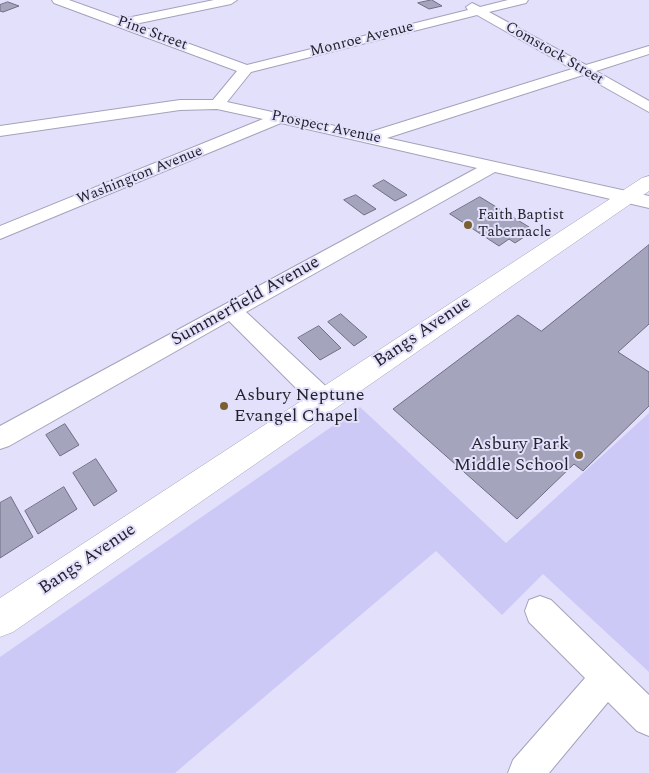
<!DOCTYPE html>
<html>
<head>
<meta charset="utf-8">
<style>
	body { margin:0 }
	canvas { display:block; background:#e2e0fb }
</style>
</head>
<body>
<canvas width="649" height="773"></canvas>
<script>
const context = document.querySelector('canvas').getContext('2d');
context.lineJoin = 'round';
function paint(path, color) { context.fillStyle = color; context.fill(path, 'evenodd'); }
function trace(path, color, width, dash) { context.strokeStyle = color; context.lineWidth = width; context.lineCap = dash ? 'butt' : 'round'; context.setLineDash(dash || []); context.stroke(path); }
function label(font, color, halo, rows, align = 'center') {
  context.font = font + ' Spectral,serif'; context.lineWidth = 4; context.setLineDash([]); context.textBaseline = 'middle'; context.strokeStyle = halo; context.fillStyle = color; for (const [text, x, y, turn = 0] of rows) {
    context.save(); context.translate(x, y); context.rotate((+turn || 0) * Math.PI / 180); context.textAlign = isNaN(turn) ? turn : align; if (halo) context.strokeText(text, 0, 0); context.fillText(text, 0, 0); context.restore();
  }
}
const green = new Path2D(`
	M360,407l146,136 143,-130v259l-106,-98 -41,41 -66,-64 -261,222h-175v-116z`);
const building = new Path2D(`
	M432,0l10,6 -13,3 -11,-6z
	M8,2l11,4 -16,6 -3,-1v-6z
	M384,180l23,15 -12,6 -22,-15z
	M356,195l20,14 -12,6 -20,-15z
	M480,197l49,30 -10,6 5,4 -9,6 -6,-4 -10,7 -49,-32z
	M649,245v79l-31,28 31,20v34l-66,65 -9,-7 -57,55 -124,-110 125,-94 23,16z
	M341,314l26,23 -13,9 -26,-24z
	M319,326l22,22 -21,12 -22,-22z
	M65,424l14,21 -19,11 -14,-21z
	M96,459l21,32 -23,15 -21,-33z
	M64,487l13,22 -39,25 -13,-23z
	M11,497l22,40 -33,21v-55z`);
const street = new Path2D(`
	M52,0h17l53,19 92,-19h23l-6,4 -96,20 112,41 221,-55 -2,-3 6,-4 8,4 28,-7h20l-2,3 -37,9 97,53 63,-19v8l-53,17 53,30v11l-66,-37 -196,63 262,58v12l-154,-36 -249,140 87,81 3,7 -3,7 -9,3 -9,-3 -86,-86 -220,125 -9,3v-23l477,-258 -196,-45 -281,116v-13l263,-107 -46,-10 -37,1 -180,26v-10l180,-26h33l24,-29 -183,-68zM477,15l95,54 -205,64 -140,-31 24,-30z
	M540,596l11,4 98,95v41l-12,-5 -29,-29 -59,71h-41l5,-13 72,-82 -56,-56 -4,-11 4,-11z`);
const secondary = new Path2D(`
	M649,176v15l-636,441 -13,5v-39l642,-420z`);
const markers = [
	[468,225,5,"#7a5f31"],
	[224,406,5,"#7a5f31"],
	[579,455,5,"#7a5f31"]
];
const farStreetnames = [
	["Pine Street",152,34,20],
	["Monroe Avenue",362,40,-14],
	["Comstock Street",554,54,30],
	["Prospect Avenue",326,128,12],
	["Washington Avenue",140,176,-22]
];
const farPoinames = [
	["Faith Baptist",478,216],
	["Tabernacle",478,233]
];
const streetNames = [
	["Summerfield Avenue",246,302,-29],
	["Bangs Avenue",423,333,-34],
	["Bangs Avenue",88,560,-34]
];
const poiNames = [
	["Asbury Neptune",234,396],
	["Evangel Chapel",234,417],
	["Asbury Park",569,445,"right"],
	["Middle School",569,466,"right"]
];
paint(green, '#cdc9f6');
paint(building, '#a5a4bd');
trace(building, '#706e85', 1);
trace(street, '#a4a2bb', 2);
trace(secondary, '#a4a2bb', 1);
paint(street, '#fff');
paint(secondary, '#fff');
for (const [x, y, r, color] of markers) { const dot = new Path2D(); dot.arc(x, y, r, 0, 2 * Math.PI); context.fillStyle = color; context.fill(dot); trace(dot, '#e2e0fb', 2); }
label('15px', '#23222c', '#e2e0fb', farStreetnames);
label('15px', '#23222c', '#e2e0fb', farPoinames, 'left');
label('18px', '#23222c', '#e2e0fb', streetNames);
label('18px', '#23222c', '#e2e0fb', poiNames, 'left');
</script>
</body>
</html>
